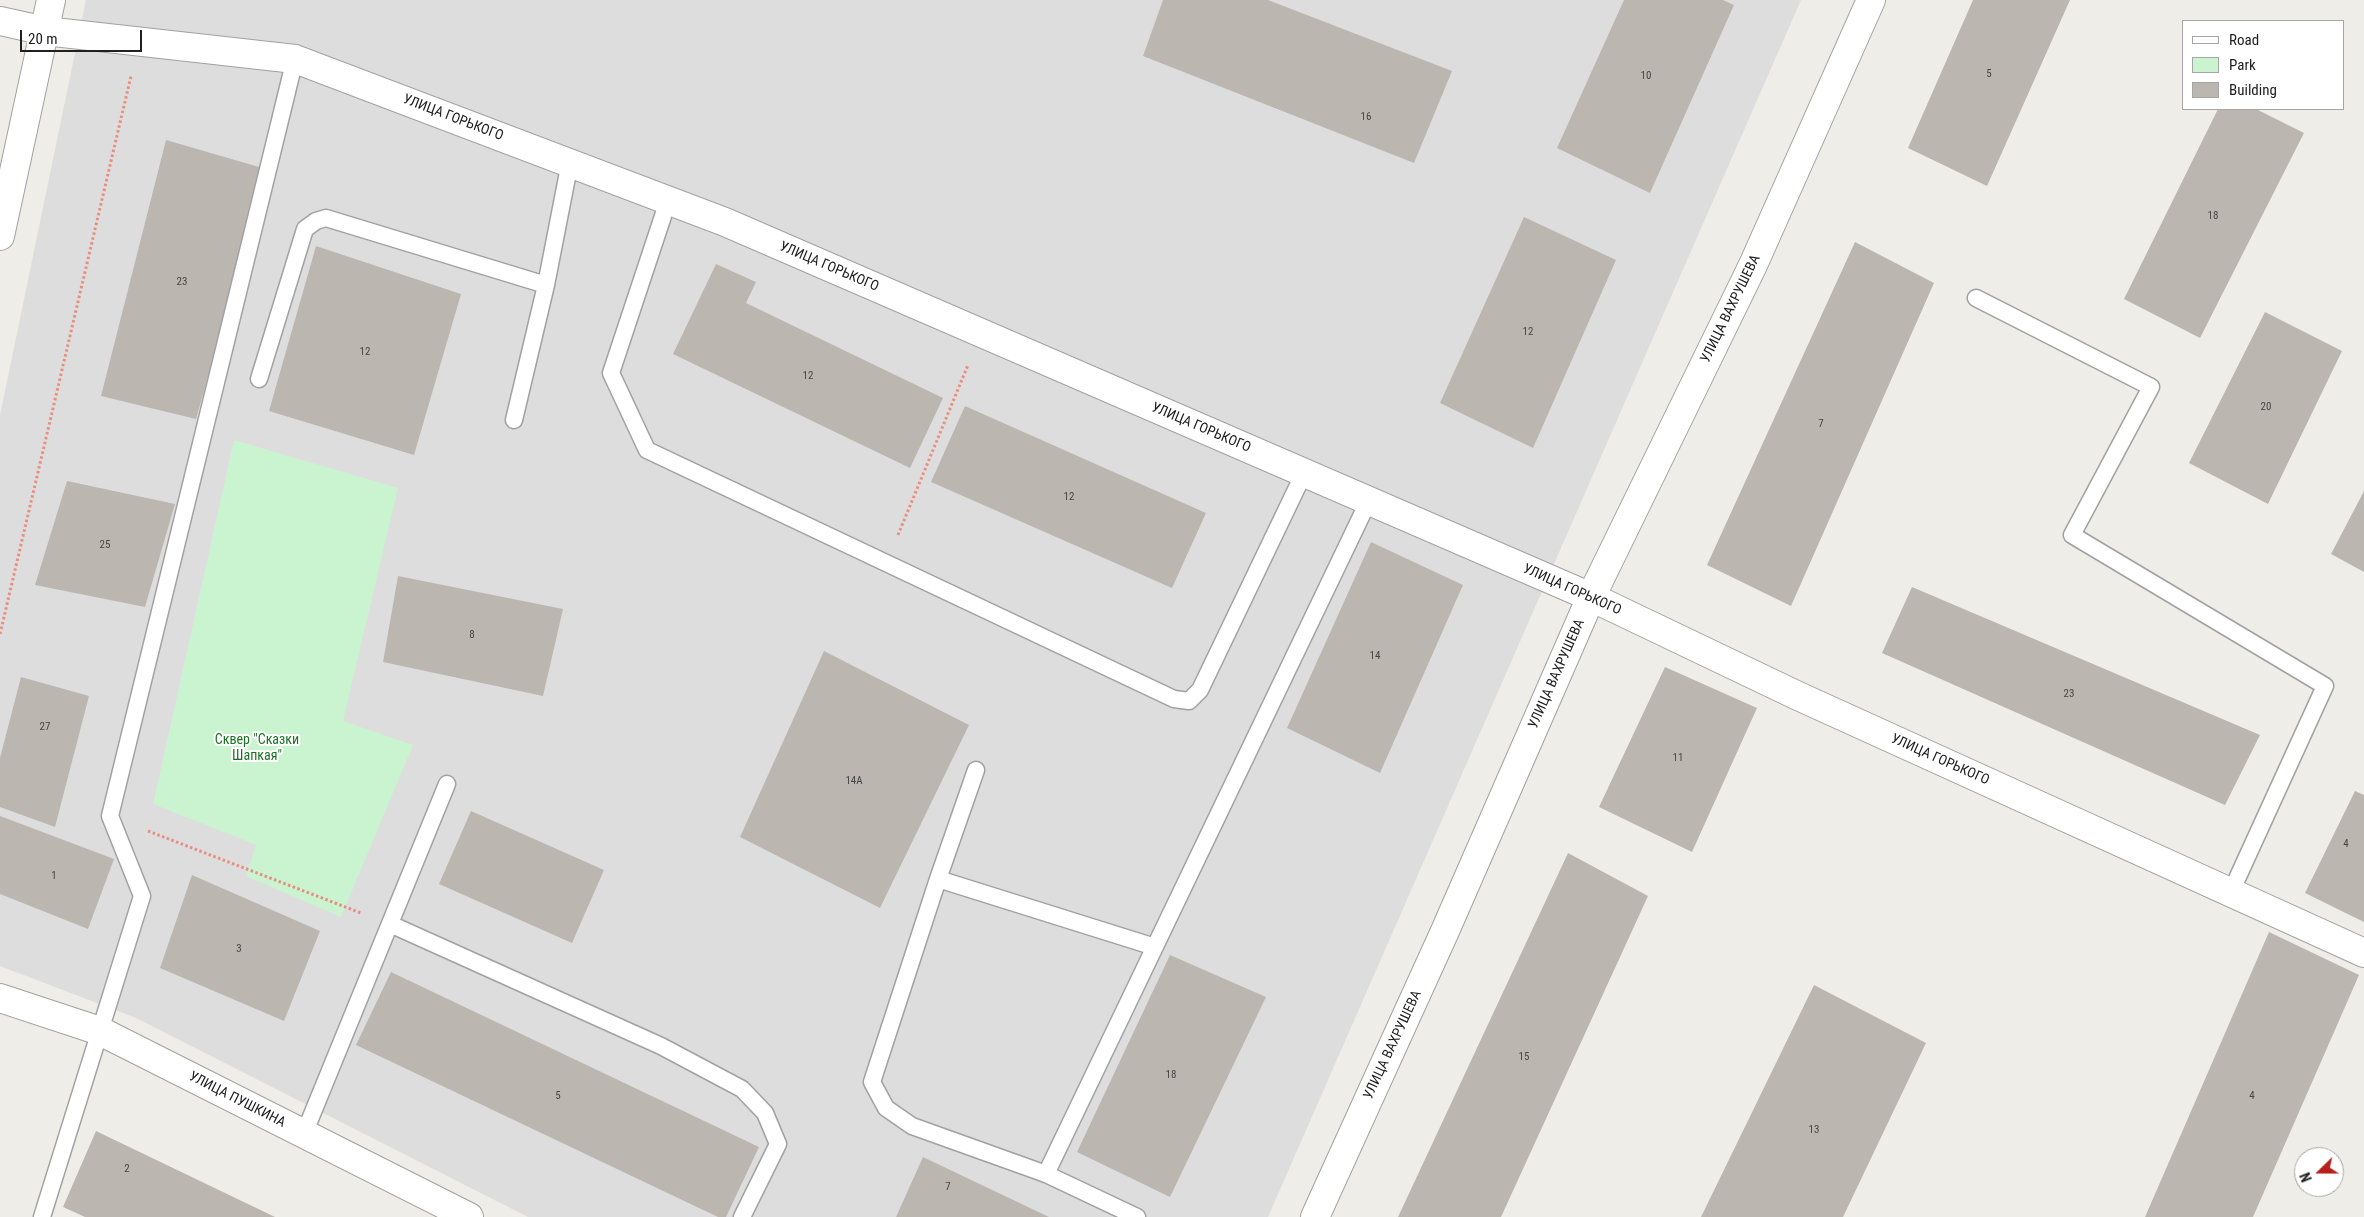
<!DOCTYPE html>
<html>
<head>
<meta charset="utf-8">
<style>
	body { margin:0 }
	#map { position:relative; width:2364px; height:1217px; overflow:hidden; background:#efede8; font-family:"Roboto Condensed",sans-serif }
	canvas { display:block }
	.legend { position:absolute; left:2182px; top:20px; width:162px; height:90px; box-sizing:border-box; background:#fff; border:1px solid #a6a6a6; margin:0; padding:6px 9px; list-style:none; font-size:15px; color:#202020 }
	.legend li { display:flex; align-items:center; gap:10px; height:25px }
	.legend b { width:25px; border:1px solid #a6a6a6 }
	.north { position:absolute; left:2294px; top:1147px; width:50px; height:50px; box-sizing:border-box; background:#fff; border:1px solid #a6a6a6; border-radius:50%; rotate:248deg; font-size:14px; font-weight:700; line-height:20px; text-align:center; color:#202020 }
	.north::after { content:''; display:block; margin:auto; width:18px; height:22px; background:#b71f19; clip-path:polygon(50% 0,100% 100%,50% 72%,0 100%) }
	.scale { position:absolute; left:20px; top:30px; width:122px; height:22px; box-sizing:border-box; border:2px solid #202020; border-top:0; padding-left:6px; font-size:15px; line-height:18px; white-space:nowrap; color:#202020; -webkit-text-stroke:4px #fff; paint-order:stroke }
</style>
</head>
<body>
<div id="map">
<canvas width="2364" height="1217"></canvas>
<ul class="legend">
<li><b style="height:6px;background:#fff"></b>Road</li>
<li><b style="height:14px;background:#caf3cf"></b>Park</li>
<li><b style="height:14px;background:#bcb6b1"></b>Building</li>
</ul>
<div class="north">N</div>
<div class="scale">20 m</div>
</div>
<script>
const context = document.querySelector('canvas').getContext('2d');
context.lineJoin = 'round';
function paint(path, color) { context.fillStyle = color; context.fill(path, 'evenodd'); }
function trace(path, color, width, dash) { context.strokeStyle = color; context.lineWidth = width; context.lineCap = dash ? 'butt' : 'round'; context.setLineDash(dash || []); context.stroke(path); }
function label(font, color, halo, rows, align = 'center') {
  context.font = font + ' "Roboto Condensed",sans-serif'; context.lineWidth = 4; context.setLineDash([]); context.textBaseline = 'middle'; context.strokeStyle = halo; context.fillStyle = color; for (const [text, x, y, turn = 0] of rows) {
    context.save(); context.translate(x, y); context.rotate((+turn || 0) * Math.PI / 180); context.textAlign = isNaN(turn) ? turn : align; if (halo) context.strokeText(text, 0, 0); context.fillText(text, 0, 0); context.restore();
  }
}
const residential = new Path2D(`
	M86,0h1715l-533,1217h-740l-392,-199 -136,-52v-551z`);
const park = new Path2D(`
	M234,440l164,48 -55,233 70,24 -72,172 -95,-41 10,-31 -103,-41z`);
const building = new Path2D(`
	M1163,0h105l184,71 -38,92 -271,-107z
	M1624,0h99l11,5 -84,188 -93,-45z
	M1973,0h97l-83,186 -79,-38z
	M2218,109h38l48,24 -104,205 -76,-39z
	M166,140l100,29 -70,250 -95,-23z
	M1524,217l92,43 -83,188 -93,-45z
	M1855,242l79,41 -143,323 -84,-41z
	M316,246l145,48 -47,161 -145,-44z
	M716,264l40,18 -10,21 197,95 -33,70 -237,-114z
	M2265,312l77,39 -74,153 -79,-41z
	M965,406l241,107 -34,75 -241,-106z
	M67,481l108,23 -30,103 -110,-22z
	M2364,491v81l-33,-18z
	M1371,542l92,43 -83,188 -93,-45z
	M398,576l165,33 -20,87 -160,-34z
	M1912,587l348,148 -35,70 -343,-152z
	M824,651l145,74 -89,183 -140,-71z
	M1665,667l92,41 -65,144 -93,-45z
	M21,677l68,19 -34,131 -55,-20v-49z
	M2355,791l9,4v127l-59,-29z
	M471,811l133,59 -32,73 -133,-59z
	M0,816l114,43 -26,70 -88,-35z
	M1568,853l80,43 -147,321h-103z
	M192,875l128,56 -36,90 -124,-53z
	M2269,932l90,43 -106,242h-108z
	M1170,955l96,42 -96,200 -93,-45z
	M391,972l368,175 -33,70h-8l-362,-172z
	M1814,985l112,58 -83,174h-142z
	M96,1131l179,86h-190l-22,-10z
	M923,1157l126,60h-153z`);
const path = new Path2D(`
	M898,535l70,-170
	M0,634l131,-558
	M148,831l213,82`);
const service = new Path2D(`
	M668,201l-57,172 36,77 527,249 15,2 11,-11 104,-217
	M1976,298l175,89 -79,148 253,151 -94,206
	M259,379l46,-150 11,-8 10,-3 220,67
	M514,420l32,-135 24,-123
	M976,770l-38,109 217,68
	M938,879l-66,203 14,26 26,18 134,48
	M390,924l271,122 81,43 23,24 13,31 -36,73
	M304,1134l143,-350
	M42,1217l100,-321 -32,-80 185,-757
	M1137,1217l-91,-43 323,-674`);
const minor = new Path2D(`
	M0,21l45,10 250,28 430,163 866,375 205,98 568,258
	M0,236l51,-236
	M0,998l100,33 369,186
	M1315,1217l130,-286 146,-334 162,-332 118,-265`);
const numberNames = [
	["5",1989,74],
	["10",1646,76],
	["16",1366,117],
	["18",2213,216],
	["23",182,282],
	["12",1528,332],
	["12",365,352],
	["12",808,376],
	["20",2266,407],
	["7",1821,424],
	["12",1069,497],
	["25",105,545],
	["8",472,635],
	["14",1375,656],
	["23",2069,694],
	["27",45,727],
	["11",1678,758],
	["14А",854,781],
	["4",2346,844],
	["1",54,876],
	["3",239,949],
	["15",1524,1057],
	["18",1171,1075],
	["5",558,1096],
	["4",2252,1096],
	["13",1814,1130],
	["2",127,1169],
	["7",948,1187]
];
const streetNames = [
	["УЛИЦА ГОРЬКОГО",453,118,21],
	["УЛИЦА ГОРЬКОГО",829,267,23],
	["УЛИЦА ВАХРУШЕВА",1731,309,-64],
	["УЛИЦА ГОРЬКОГО",1201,428,23],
	["УЛИЦА ГОРЬКОГО",1572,590,24],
	["УЛИЦА ВАХРУШЕВА",1557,674,-66],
	["УЛИЦА ГОРЬКОГО",1940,760,24],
	["УЛИЦА ВАХРУШЕВА",1393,1045,-65],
	["УЛИЦА ПУШКИНА",237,1100,27]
];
const parkNames = [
	["Сквер \"Сказки",257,740],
	["Шапкая\"",257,756]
];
paint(residential, '#dedddd');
paint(park, '#caf3cf');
paint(building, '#bcb6b1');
trace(service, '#a1a1a1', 19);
trace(minor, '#a1a1a1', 30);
trace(path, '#e98e7f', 3, [2.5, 2.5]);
trace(service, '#fff', 16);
trace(minor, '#fff', 28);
label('11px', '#474644', null, numberNames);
label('14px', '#202020', '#fff', streetNames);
label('14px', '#1a7224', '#fff', parkNames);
</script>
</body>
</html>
